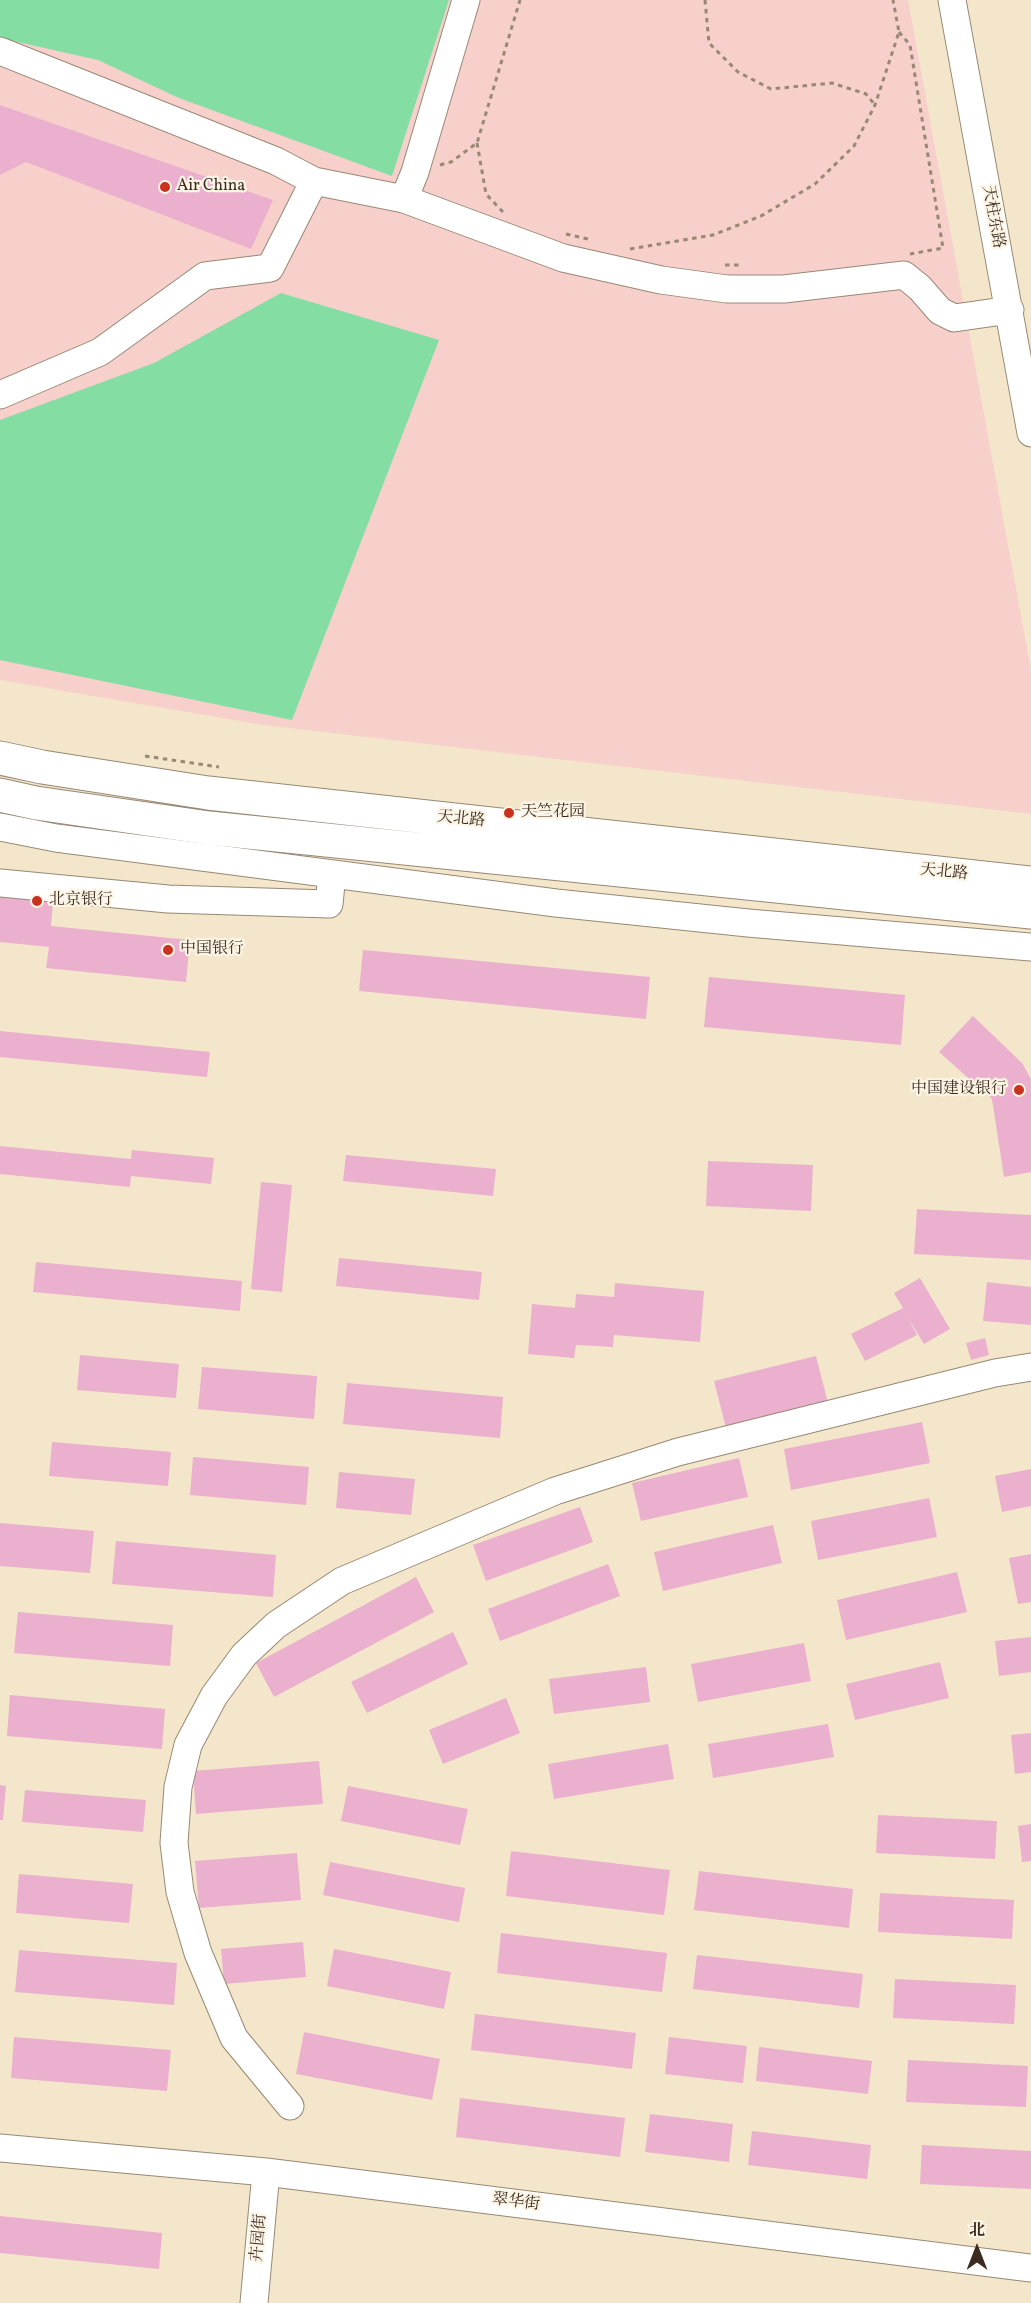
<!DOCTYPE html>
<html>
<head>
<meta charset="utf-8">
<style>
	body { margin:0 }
	#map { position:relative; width:1031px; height:2303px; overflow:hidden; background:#f4e6cb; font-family:Vollkorn,"Noto Serif SC",serif }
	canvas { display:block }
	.north { position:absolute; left:947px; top:2219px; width:60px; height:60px; -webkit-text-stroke:4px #fcf5e5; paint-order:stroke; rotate:0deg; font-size:16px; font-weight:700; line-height:24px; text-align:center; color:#3b2a1e }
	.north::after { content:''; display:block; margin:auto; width:21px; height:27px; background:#3b2a1e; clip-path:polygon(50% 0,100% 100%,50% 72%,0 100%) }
</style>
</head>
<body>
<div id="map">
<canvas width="1031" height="2303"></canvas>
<div class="north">北</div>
</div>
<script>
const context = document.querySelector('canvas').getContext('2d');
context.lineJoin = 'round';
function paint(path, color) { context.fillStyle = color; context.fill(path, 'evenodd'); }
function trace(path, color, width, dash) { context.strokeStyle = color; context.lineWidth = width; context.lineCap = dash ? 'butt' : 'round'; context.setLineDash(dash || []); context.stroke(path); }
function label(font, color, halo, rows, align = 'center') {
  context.font = font + ' Vollkorn,"Noto Serif SC",serif'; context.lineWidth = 4.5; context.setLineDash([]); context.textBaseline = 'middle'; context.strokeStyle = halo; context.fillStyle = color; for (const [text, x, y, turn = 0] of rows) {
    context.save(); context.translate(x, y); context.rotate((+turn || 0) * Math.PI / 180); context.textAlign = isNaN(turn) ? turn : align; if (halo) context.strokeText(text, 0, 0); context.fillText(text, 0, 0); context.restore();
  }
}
const built = new Path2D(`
	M0,0h908l123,670v144l-768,-89 -263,-45z`);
const green = new Path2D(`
	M0,0h449l-57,176 -213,-78 -81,-38 -98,-22z
	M281,293l158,47 -147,380 -292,-60v-240l154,-57z`);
const building = new Path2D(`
	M0,105l273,95 -22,49 -225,-87 -26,13z
	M0,896l53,6 -2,24 139,14 -4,42 -140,-14 3,-21 -49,-5z
	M363,950l287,27 -4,42 -287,-28z
	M709,977l196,18 -4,50 -197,-18z
	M973,1016l49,47 9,16v93l-27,5 -12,-78 -53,-47z
	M0,1031l210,21 -3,25 -207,-20z
	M0,1146l131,13 1,-9 82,8 -3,26 -80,-8 -1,11 -130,-13z
	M346,1155l150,14 -3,27 -150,-15z
	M708,1161l105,4 -2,46 -105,-5z
	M261,1182l31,3 -10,107 -31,-3z
	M917,1209l114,6v45l-117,-6z
	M339,1258l143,14 -3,28 -143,-14z
	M36,1262l206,19 -2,30 -207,-19z
	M920,1278l30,51 -26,15 -17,-28 10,19 -52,26 -14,-27 52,-26 -9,-15z
	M987,1282l44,5v38l-48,-4z
	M615,1283l89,8 -4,51 -86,-7 -1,12 -37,-2 -2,13 -46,-4 4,-50 43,4 1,-14 38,3z
	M985,1338l4,17 -18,5 -5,-17z
	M80,1355l99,9 -3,34 -99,-8z
	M816,1356l12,47 -102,25 -12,-47z
	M202,1367l115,9 -3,43 -116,-10z
	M347,1383l156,14 -3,41 -157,-14z
	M922,1422l8,41 -139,27 -7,-41z
	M52,1442l119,10 -3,34 -119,-10z
	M193,1457l116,10 -3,38 -116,-10z
	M739,1458l9,39 -107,24 -9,-38z
	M1031,1469v37l-29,6 -7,-36z
	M339,1472l76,7 -4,36 -75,-7z
	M929,1498l8,39 -119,23 -7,-39z
	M580,1507l13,35 -107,39 -13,-36z
	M0,1523l94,8 -4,42 -90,-7z
	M773,1525l9,38 -119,28 -9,-39z
	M116,1541l160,14 -3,42 -161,-13z
	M1031,1554v48l-13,2 -9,-46z
	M608,1564l12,32 -120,45 -12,-32z
	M957,1572l10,40 -121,28 -9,-40z
	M416,1577l18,35 -160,85 -18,-34z
	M18,1612l155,13 -3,41 -156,-13z
	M453,1632l15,32 -101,49 -16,-31z
	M1031,1637v35l-32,4 -4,-35z
	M804,1643l7,38 -113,21 -7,-38z
	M940,1662l9,36 -94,22 -9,-36z
	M646,1667l4,35 -96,12 -5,-35z
	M10,1695l155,14 -3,40 -155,-13z
	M506,1698l14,35 -77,31 -14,-34z
	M828,1724l6,33 -121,21 -5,-34z
	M1031,1733v39l-16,2 -4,-39z
	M668,1744l6,35 -120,20 -6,-35z
	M319,1761l4,43 -127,10 -3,-43z
	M0,1785l6,1 -3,34h-3z
	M348,1786l120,23 -8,36 -119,-24z
	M25,1790l121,10 -3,32 -121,-10z
	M878,1815l119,6 -2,38 -119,-6z
	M1031,1824v37l-9,1 -4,-36z
	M511,1851l159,19 -6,45 -158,-19z
	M297,1853l4,47 -102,8 -4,-47z
	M330,1862l135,26 -6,34 -136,-27z
	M699,1871l154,18 -4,39 -155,-18z
	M19,1874l114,10 -4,39 -113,-10z
	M880,1893l134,7 -2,39 -134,-7z
	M501,1933l166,20 -5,39 -165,-19z
	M303,1942l3,35 -82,7 -3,-35z
	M334,1949l117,23 -7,37 -117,-23z
	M19,1950l158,13 -3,42 -159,-13z
	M697,1955l166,19 -4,34 -166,-19z
	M895,1979l121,6 -2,39 -121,-6z
	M475,2014l161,19 -4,36 -161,-19z
	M304,2032l136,27 -8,41 -136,-26z
	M14,2037l157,13 -4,41 -156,-13z
	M669,2037l78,9 -4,37 -78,-9z
	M759,2047l113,14 -4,33 -112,-13z
	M908,2060l120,6 -2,41 -120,-5z
	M460,2098l165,20 -5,39 -164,-20z
	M650,2114l83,10 -4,38 -84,-10z
	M752,2131l119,14 -4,34 -119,-14z
	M922,2145l109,6v38l-111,-5z
	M0,2216l162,17 -3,36 -159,-16z`);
const path = new Path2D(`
	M705,0l4,43 29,29 33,17 61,-6 34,11 9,11
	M899,32l11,13 33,203 -33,6
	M477,143l9,51 17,18
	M440,165l11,-3 26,-19 43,-143
	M566,234l22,5
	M630,249l83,-14 48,-19 54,-32 39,-38 21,-41 24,-73 -6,-32
	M725,265h14
	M145,756l74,11`);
const minor = new Path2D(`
	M952,0l79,433
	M0,51l276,110 38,20 90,18 159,59 98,22 66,9h57l120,-14 16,13 20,23 14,7 56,-8
	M404,199l11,-27 51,-172
	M0,395l100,-43 105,-76 65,-8 44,-87
	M0,827l56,11 500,65 192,20 283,24
	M0,883l168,16 161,5 3,-30
	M290,2106l-56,-68 -36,-85 -18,-61 -6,-49 4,-56 10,-42 26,-49 30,-41 32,-30 66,-44 213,-90 123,-39 317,-79 36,-6
	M0,2148l266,24 765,96
	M254,2303l12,-131`);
const major = new Path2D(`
	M0,758l42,9 166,26 823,90
	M0,795l36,8 173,25 822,84`);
const markers = [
	[165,187,6,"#c8321e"],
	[509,813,6,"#c8321e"],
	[37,901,6,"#c8321e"],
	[168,950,6,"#c8321e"],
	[1019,1090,6,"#c8321e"]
];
const poiNames = [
	["Air China",177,187],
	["天竺花园",521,813],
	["北京银行",49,901],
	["中国银行",180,950],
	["中国建设银行",1007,1090,"right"]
];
const streetNames = [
	["天柱东路",992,217,80],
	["天北路",461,820,6],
	["天北路",944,873,6],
	["翠华街",516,2203,7],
	["卉园街",260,2238,-85]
];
paint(built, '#f7d0cc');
paint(green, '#84dda3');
paint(building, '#eab0ce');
trace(minor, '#988874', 29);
trace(major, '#988874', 35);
trace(path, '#988874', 3, [4.5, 4.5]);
trace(minor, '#fff', 27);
trace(major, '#fff', 33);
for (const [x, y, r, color] of markers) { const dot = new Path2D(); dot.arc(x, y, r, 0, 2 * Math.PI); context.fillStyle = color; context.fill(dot); trace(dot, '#fcf5e5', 2); }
label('16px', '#3b2a1e', '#fcf5e5', poiNames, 'left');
label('16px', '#3b2a1e', '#fcf5e5', streetNames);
</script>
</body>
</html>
